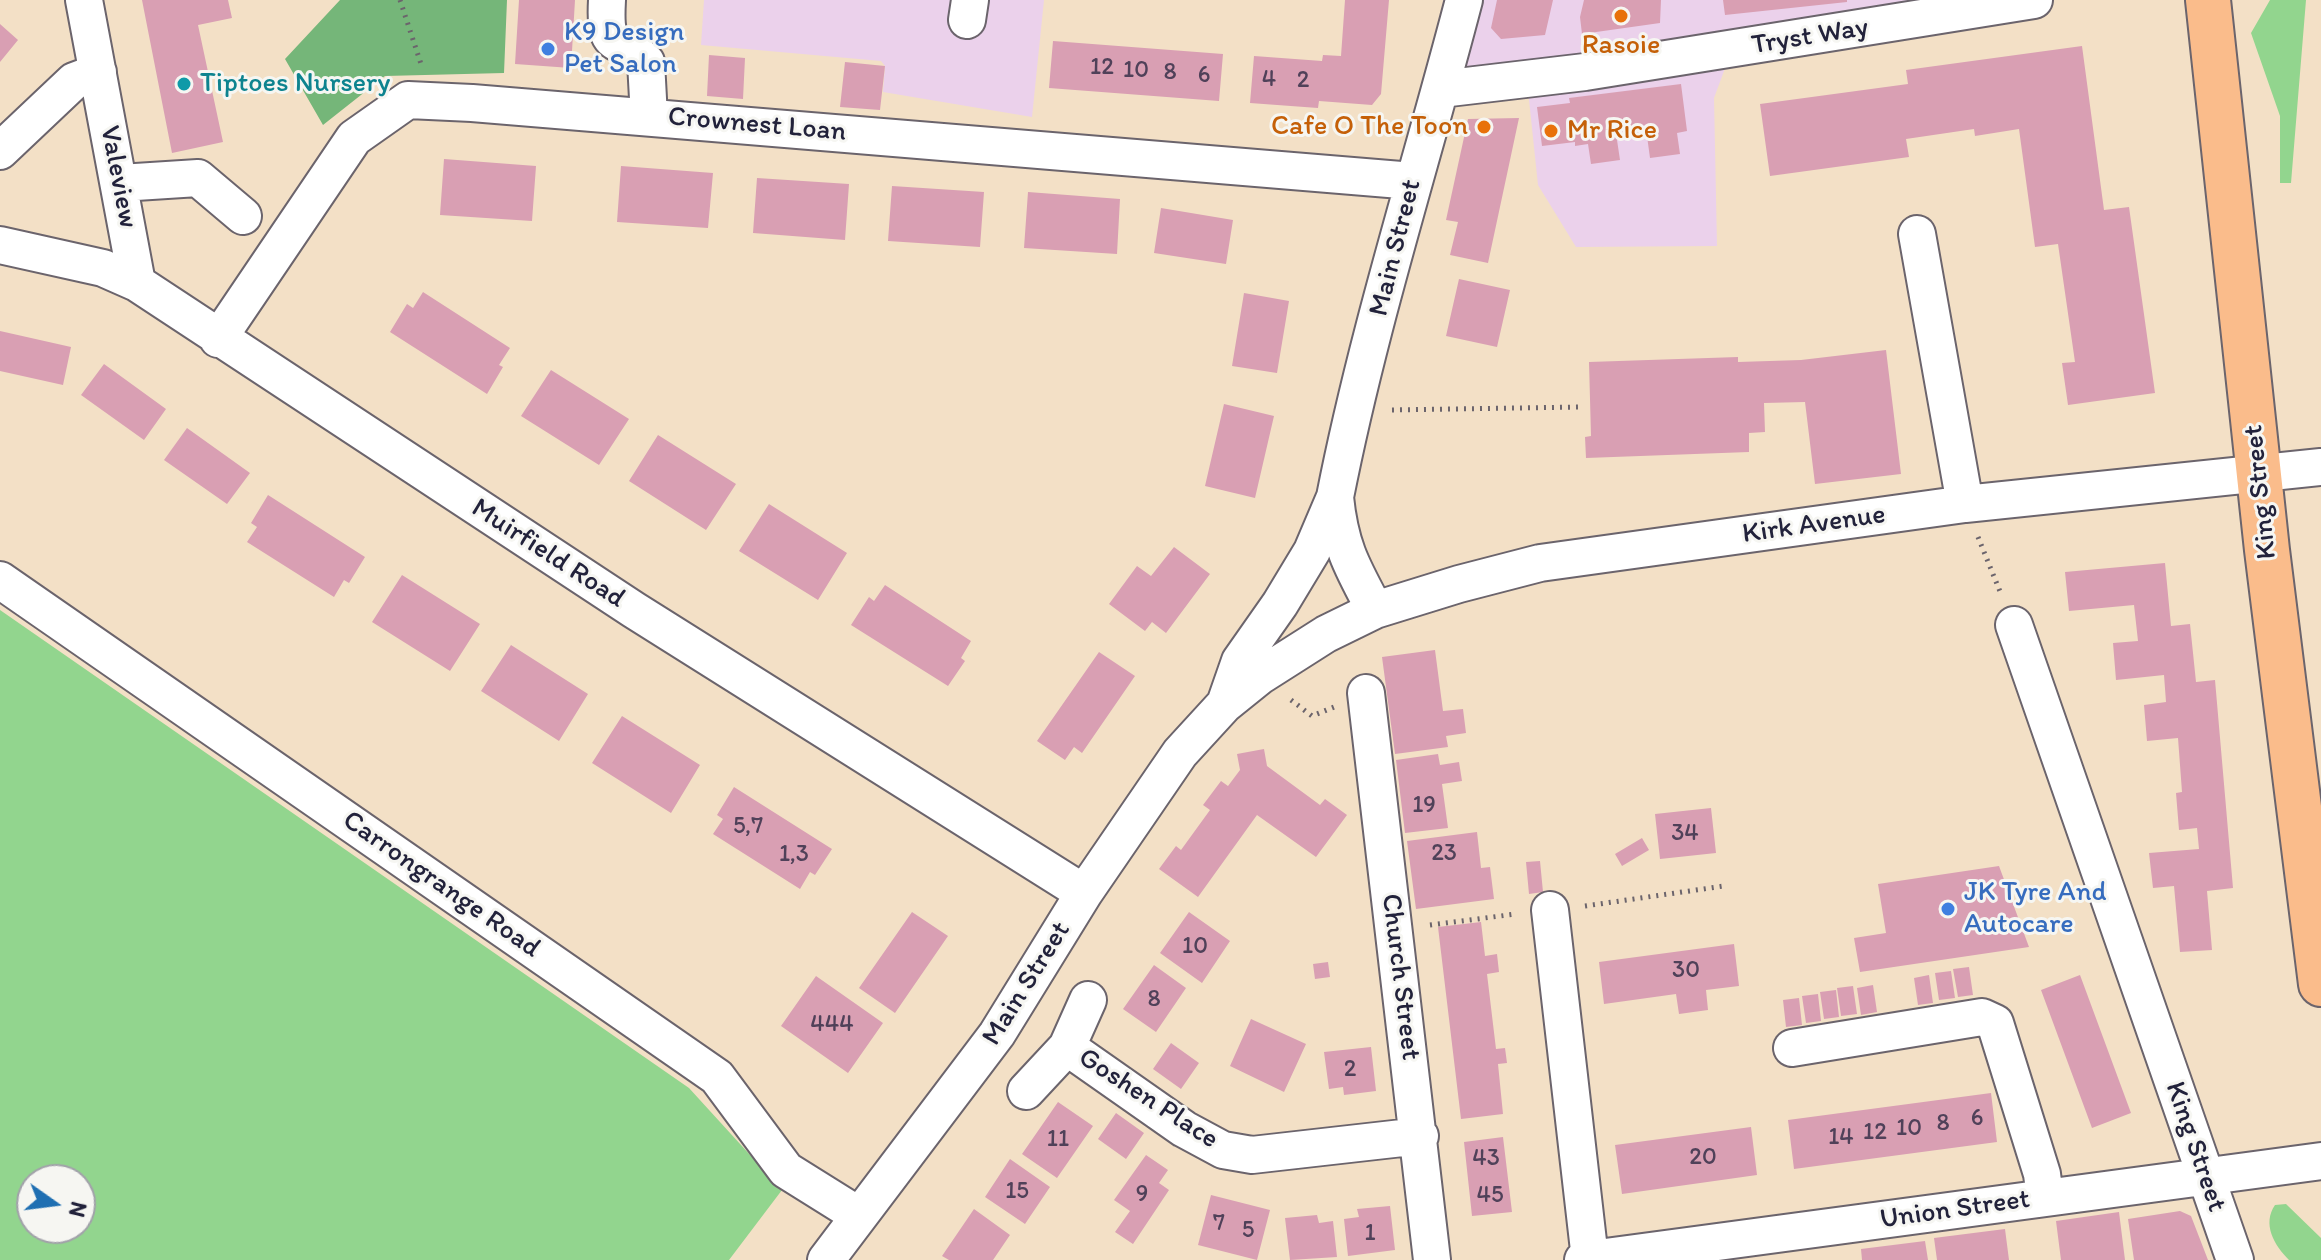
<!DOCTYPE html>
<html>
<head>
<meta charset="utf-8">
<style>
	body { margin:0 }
	#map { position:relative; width:2321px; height:1260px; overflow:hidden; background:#f3e0c6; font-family:Itim,sans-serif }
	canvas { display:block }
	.north { position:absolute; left:16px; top:1164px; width:80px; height:80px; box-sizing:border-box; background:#f6f6f2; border:2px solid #a1a1a9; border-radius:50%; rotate:104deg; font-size:22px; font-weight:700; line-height:32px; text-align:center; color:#22223b }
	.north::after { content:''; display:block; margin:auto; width:28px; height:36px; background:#1f6fb2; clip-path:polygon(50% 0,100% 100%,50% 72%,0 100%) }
</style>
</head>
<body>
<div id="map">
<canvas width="2321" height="1260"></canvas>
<div class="north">N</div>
</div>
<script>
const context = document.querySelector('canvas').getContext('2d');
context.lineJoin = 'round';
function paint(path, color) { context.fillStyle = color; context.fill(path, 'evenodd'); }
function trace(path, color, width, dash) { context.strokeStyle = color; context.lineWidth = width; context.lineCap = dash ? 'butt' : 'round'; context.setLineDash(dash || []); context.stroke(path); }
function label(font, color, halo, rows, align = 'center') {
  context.font = font + ' Itim,sans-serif'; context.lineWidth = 6; context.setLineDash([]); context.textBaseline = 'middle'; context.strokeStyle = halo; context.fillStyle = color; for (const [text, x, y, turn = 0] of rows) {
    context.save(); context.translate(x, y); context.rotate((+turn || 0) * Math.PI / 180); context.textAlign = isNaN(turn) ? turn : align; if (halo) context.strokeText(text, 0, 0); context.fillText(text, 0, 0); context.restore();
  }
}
const built = new Path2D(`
	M704,0h340l-12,117 -149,-25 2,-26 -4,-5 -180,-16z
	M1443,0h503l-209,36 -23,62 3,148 -141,1 -38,-62 -11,-104 -87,8z`);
const green = new Path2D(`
	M2270,0h36l-15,183h-11v-67l-29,-83z
	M0,610l689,478 93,102 -53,70h-729zM32,1180h48v48h-48z
	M2286,1204l35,34v22h-32c-15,-15 -27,-36 -14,-55z`);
const forest = new Path2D(`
	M340,0h167l-3,73 -119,3 -62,49 -38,-66z`);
const building = new Path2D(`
	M142,0h86l4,18 -34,7 25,117 -51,11z
	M519,0h56l-4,68 -56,-4z
	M1345,0h44l-8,94 -9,11 -53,-4 -1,7 -68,-5 4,-47 68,5 1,-6 18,1z
	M1497,0h56l-8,35 -44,4 -10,-11z
	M1584,0h77l-1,23 -78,11 -2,-17z
	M1723,0h124v2l-122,13z
	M0,24l18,16 -18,22z
	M1053,41l170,13 -4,47 -170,-13z
	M2082,46l22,164 25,-3 26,186 -87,12 -6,-42 13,-1 -17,-118 -23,3 -16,-118 -44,7 -1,-7 -68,10 3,18 -139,19 -10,-72 148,-20 -2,-14z
	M709,55l36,3 -2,41 -36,-3z
	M845,62l40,4 -5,44 -40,-3z
	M1681,84l6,47 -10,2 3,21 -30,4 -3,-22 -30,4 3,20 -29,4 -3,-20 -13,2v-4l-33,4 -5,-39 33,-4 -1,-5z
	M1519,118l-31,145 -38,-8 8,-33 -12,-2 22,-101z
	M444,159l92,7 -4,55 -92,-6z
	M621,166l92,7 -5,55 -91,-6z
	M757,178l92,6 -4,56 -92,-7z
	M892,186l92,6 -4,55 -92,-6z
	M1028,192l92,7 -3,55 -93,-6z
	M1161,208l72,12 -7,44 -72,-11z
	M1459,279l51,11 -13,57 -51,-11z
	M423,292l87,56 -11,17 4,2 -16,27 -97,-62 17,-28 6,4z
	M1244,293l45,8 -12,72 -45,-7z
	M0,331l71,16 -8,38 -63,-14z
	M1886,350l15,124 -86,10 -10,-82 -41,1 1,29 -16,1v19l-163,6 -1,-21 6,-1 -2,-74 149,-5v5l63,-2z
	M104,364l62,45 -22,31 -63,-45z
	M551,370l78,49 -30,46 -78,-49z
	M1224,404l50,12 -19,82 -50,-12z
	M187,428l63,45 -23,31 -63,-44z
	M658,435l78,49 -30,46 -77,-49z
	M268,495l97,62 -16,26 -5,-3 -10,17 -87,-55 10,-15 -6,-4z
	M769,504l78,49 -29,47 -79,-49z
	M1174,547l36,27 -44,59 -14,-11 -7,9 -36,-27 28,-38 14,10z
	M2165,563l6,63 19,-2 6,58 19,-2 18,208 -26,3 5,59 -32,2 -6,-66 -21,2 -4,-35 50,-4 -2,-21 -18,2 -3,-37 6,-1 -4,-54 -31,3 -3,-36 22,-3 -2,-27 -48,5 -3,-37 25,-2 -4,-36 -65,6 -4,-39z
	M402,575l78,49 -30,47 -78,-49z
	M885,585l86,56 -10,17 4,3 -17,25 -97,-61 18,-28 5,4z
	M511,645l77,49 -29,47 -78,-50z
	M1435,650l8,61 20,-2 3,24 -20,3 2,11 -53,7 -13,-97z
	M1099,652l36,24 -53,77 -8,-6 -9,13 -28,-19z
	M622,716l78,49 -29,48 -79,-50z
	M1264,749l3,17 53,39 5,-6 22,16 -31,42 -59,-42 -59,82 -39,-28 17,-23 5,4 29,-40 -7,-5 18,-24 7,5 12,-16 -3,-16z
	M1438,754l2,11 19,-3 3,19 -20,3 6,44 -43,5 -9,-73z
	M734,787l98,62 -17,26 -5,-3 -10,17 -87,-55 10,-15 -6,-4z
	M1711,808l5,45 -56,6 -5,-45z
	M1477,832l4,36 9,-1 4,32 -78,10 -9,-68z
	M1642,838l7,12 -27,16 -7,-12z
	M1540,861l3,31 -14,2 -3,-32z
	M1999,866l30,81 -169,25 -6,-34 32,-5 -8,-49z
	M912,912l36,24 -53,77 -36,-25z
	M1189,912l41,29 -28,42 -42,-30z
	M1481,922l4,34 12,-2 2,18 -12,2 9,75 9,-1 2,15 -9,1 5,50 -42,5 -23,-192z
	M1734,944l5,42 -33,4 2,20 -29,4 -3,-20 -72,10 -5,-42z
	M1328,962l2,15 -15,2 -2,-15z
	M1154,965l32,23 -30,44 -33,-23z
	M1969,967l4,28 -15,2 -5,-28z
	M1951,971l4,27 -16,2 -4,-27z
	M1929,975l4,28 -15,2 -4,-27z
	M2080,975l51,138 -39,15 -51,-138z
	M816,976l67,47 -35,50 -67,-47z
	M1873,985l4,27 -16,3 -4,-27z
	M1853,986l4,28 -16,2 -4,-28z
	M1836,990l3,27 -15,2 -4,-27z
	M1818,994l3,27 -15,2 -4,-27z
	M1799,998l3,27 -16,2 -3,-27z
	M1251,1019l55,25 -22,48 -54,-26z
	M1171,1043l28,20 -18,26 -28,-20z
	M1371,1047l5,44 -32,4 -1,-8 -14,2 -5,-37z
	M1991,1093l6,49 -203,27 -6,-49z
	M1058,1102l35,24 -36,52 -35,-24z
	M1116,1113l28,20 -18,26 -28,-20z
	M1751,1127l6,48 -135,19 -7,-49z
	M1503,1137l9,75 -40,4 -8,-74z
	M1146,1155l22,15 -9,13 10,7 -36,54 -18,-12 15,-21 -16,-11z
	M1010,1159l40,28 -25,37 -40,-27z
	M1211,1195l59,15 -13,50 -59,-15z
	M1390,1206l5,44 -47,6 -4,-37 15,-2 -2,-8z
	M974,1209l36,26 -17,25h-44l-7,-4z
	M2180,1211l11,5 17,44h-74l-6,-41z
	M2119,1212l6,48h-64l-5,-39z
	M1317,1215l2,8 14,-2 4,36 -47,3 -5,-42z
	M2005,1229l4,31h-72l-3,-22z
	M1925,1241l3,19h-66l-1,-11z`);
const path = new Path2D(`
	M400,0l21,64
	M1392,410l188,-3
	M1978,537l23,57
	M1291,700l21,16 22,-9
	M1585,906l139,-20
	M1430,925l86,-11`);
const minor = new Path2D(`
	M84,0l53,283
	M607,0c-3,56 9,32 39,62l3,55
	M967,20l3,-20
	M1441,89l144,-17 449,-72
	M0,151l74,-70 24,-9
	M120,183l78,-5 45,38
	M1917,234l48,270
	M0,245l103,23 34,15 497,327 450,283
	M218,339l136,-201 54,-38 64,3 941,78
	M0,580l717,497 69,93 72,45
	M1375,610c-23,-43 -35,-63 -40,-113 33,-168 86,-332 129,-497
	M2014,625l221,635
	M1366,693l66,567
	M1225,704l15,-43 40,-57 32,-53 23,-54
	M1550,910l40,349
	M1088,1000l-21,47 117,82 39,21 29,5 168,-19
	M1792,1048l190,-31 13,6 47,151 3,24
	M1026,1091l41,-44
	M826,1260l171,-226 87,-141 96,-140 44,-48 36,-29 66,-42 49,-24 84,-26 81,-21 425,-59 356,-37
	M1583,1260l738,-99`);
const major = new Path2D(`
	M2208,0l59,550 54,434`);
const markers = [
	[1621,16,8,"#e8710a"],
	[548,49,8,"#3f7fe0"],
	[184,84,8,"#0f9aa8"],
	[1484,127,8,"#e8710a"],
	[1551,131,8,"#e8710a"],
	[1948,909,8,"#3f7fe0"]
];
const numberNames = [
	["12",1102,68],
	["10",1136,71],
	["8",1170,73],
	["6",1204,76],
	["4",1269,80],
	["2",1303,81],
	["19",1424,806],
	["5,7",748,827],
	["34",1685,834],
	["23",1444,854],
	["1,3",794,855],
	["10",1195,947],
	["30",1686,971],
	["8",1154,1000],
	["444",832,1025],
	["2",1350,1070],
	["6",1977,1119],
	["8",1943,1124],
	["10",1909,1129],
	["12",1875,1133],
	["14",1841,1138],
	["11",1058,1140],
	["20",1703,1158],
	["43",1486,1159],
	["15",1017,1192],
	["9",1142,1195],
	["45",1490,1196],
	["7",1219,1224],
	["5",1248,1231],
	["1",1370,1234]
];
const shopNames = [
	["K9 Design",564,33],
	["Pet Salon",564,65],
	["JK Tyre And",1964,893],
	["Autocare",1964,925]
];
const streetNames = [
	["Tryst Way",1810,37,-9],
	["Crownest Loan",757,125,5],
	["Valeview",118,177,79],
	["Main Street",1396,248,-76],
	["King Street",2261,492,-96],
	["Kirk Avenue",1814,525,-8],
	["Muirfield Road",548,554,33],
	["Carrongrange Road",441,885,35],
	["Church Street",1400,977,83],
	["Main Street",1027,984,-58],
	["Goshen Place",1148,1099,33],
	["King Street",2195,1147,71],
	["Union Street",1955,1210,-8]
];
const foodNames = [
	["Rasoie",1621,46],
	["Cafe O The Toon",1468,127,"right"],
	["Mr Rice",1567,131,"left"]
];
const cultureNames = [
	["Tiptoes Nursery",200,84]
];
paint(built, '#ebd1eb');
paint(green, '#92d58e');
paint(forest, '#75b679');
paint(building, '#d99fb3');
trace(minor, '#6b646c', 40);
trace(major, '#6b646c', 48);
trace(path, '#6b646c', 5, [2, 6]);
trace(minor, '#fff', 36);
trace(major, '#fabc8b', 44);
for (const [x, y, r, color] of markers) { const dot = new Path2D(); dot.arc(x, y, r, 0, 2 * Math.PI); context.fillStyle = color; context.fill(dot); trace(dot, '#f6f6f2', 3); }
label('24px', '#504159', null, numberNames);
label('28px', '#366cbe', '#f6f6f2', shopNames, 'left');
label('28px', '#22223b', '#f6f6f2', streetNames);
label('28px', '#c56008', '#f6f6f2', foodNames);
label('28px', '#0d838f', '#f6f6f2', cultureNames, 'left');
</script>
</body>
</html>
